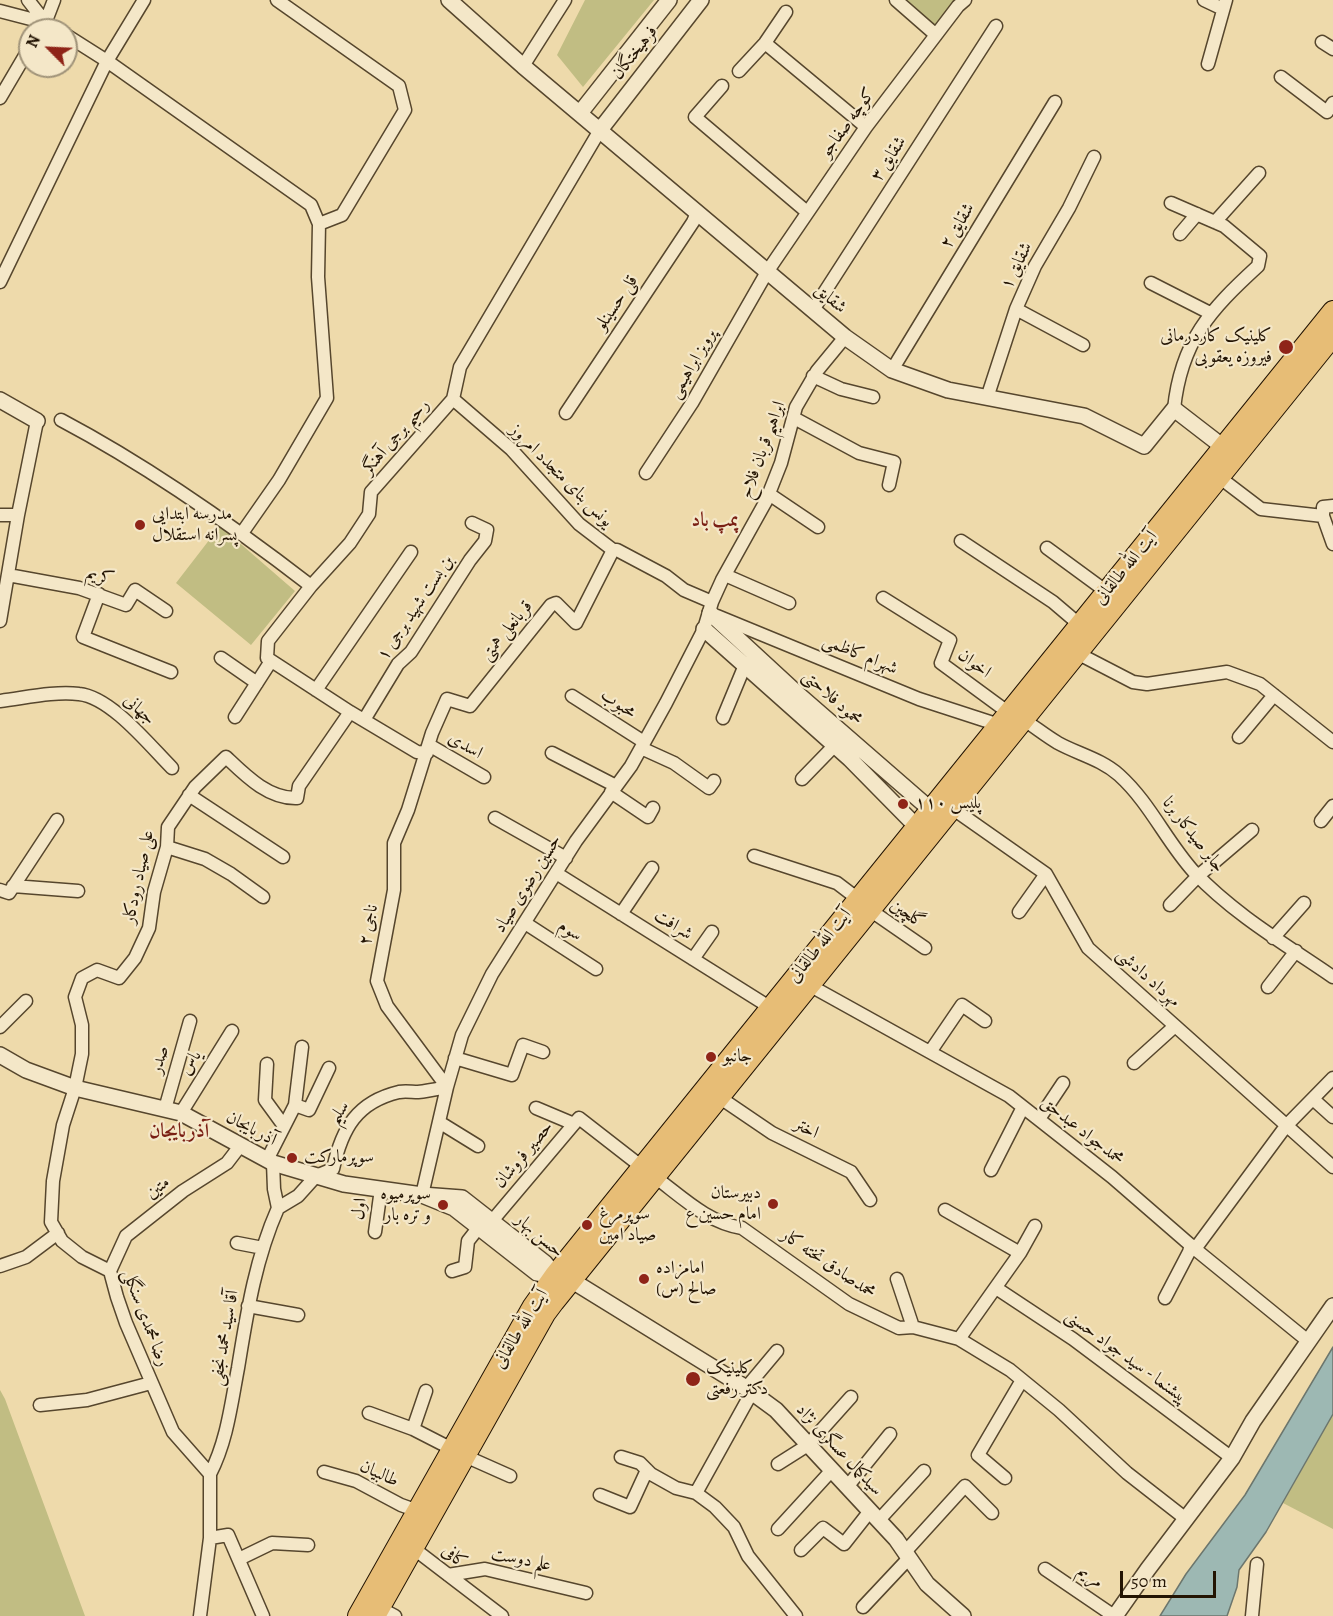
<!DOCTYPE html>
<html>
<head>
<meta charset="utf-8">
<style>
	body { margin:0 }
	#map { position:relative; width:1333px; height:1616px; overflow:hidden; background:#eedaab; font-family:Alegreya,serif }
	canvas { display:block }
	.north { position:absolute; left:18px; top:18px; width:60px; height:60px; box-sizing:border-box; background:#f4e7c8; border:2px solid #a09379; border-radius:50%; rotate:294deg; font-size:16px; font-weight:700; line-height:24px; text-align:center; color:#231403 }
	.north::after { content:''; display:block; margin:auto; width:21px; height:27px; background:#8f2418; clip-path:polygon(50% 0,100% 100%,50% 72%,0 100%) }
	.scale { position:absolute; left:1120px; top:1571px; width:96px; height:27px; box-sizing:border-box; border:3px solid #231403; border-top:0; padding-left:8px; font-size:18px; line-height:21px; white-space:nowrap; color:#231403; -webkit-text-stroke:4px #f4e7c8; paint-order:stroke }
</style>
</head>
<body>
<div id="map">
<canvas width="1333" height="1616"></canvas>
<div class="north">N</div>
<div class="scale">50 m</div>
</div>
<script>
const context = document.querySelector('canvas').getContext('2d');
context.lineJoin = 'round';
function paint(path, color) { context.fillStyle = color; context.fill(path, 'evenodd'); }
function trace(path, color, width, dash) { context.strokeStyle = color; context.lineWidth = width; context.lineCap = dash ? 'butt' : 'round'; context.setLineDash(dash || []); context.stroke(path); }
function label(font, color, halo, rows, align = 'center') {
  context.font = font + ' Alegreya,Amiri,serif'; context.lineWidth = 4.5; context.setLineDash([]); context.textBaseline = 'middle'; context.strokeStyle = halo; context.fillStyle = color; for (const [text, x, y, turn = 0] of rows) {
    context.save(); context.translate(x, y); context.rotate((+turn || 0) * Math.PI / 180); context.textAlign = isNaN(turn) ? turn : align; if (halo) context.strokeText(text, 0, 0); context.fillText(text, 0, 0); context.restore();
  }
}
const green = new Path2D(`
	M585,0h69l-71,87 -26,-32z
	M896,0h64l-24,35z
	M220,526l75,65 -44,54 -75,-62z
	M0,1390l5,9 80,217h-85z
	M1333,1414v115l-50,-26z`);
const water = new Path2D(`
	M1333,1347v67l-67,118 -27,38 -2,17 -10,29h-67l26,-42 59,-79z`);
const minor = new Path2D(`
	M896,0l40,35
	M1204,0l19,9
	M0,11l46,12 -18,-23
	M46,23l11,7
	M44,26l10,-26
	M66,35l41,26 37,-61
	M1322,42l11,7
	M765,43l101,84
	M1208,64l18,-64
	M523,66l42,-66
	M739,71l26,-28 21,-31
	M1281,77l46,35 6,-9
	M722,86l-27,31 112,95
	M0,98l30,-51
	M1171,203l53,23 36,30 -2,10c-48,44 -77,75 -84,143
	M1215,222l44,-49
	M1180,234l17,-20
	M0,282l107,-221 204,144 8,19
	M1151,283l59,30
	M1016,309l67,36
	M813,310l183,-284
	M892,370l163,-268
	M813,376l28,13 32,8
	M987,398l29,-89 19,-43 34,-58 25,-51
	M453,399l58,50 68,75 34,26h4l49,26 18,14 28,12
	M566,413l127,-191 4,-9
	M794,418l65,35 35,9 -5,23
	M61,420c89,47 171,105 250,166
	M646,473l46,-70 75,-131 99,-145 92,-121 7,-6
	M1219,477l42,32 62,7v-9l10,-1
	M769,494l49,33
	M0,515h18
	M1323,516l10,28
	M242,533l37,-53 48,-82 -9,-121 1,-53 23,-9 63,-105 -6,-24 -122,-86
	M961,541l92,61 27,23
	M1047,548l60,44
	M8,575l71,13 47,17 9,-15 31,21
	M725,575l64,28
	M99,594l-16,43 88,35
	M883,598l67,42 -9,23 68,50
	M717,616l202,83 80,26
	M0,621l18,-106 19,-94
	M1077,653l56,29 14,2 80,-12 33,12 73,58
	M221,658l36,25
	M316,690l95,-138
	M572,696l72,46
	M0,701c25,-3 54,-10 79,-7 32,3 71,52 93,74
	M235,717l36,-56
	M723,718l22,-53
	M364,720l34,-56 13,-12 59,-92 15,-19 2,-11 -15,-7
	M1024,720c11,7 22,16 34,23 20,11 43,16 61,32 31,28 47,66 75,97 41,43 91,72 139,105
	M1239,737l35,-42
	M429,745l55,32
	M641,748l33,15 35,25 5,-7
	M427,753l-10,-1 -67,-40 -83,-54 1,-17 43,-55 39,-43 19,-29 2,-22 82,-93 7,-32 140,-237
	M552,753l64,33
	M802,779l33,-34
	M611,792l37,25 5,-9
	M189,795l94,62
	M952,808l94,66 42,74 245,219
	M495,818l71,40
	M1321,821l12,-15
	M167,847l38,12 26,15 32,23
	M754,856l83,27 21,16
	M556,873l215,135
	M13,886l65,5
	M0,890l9,3 48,-73
	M1170,905l28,-29 54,-46
	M870,910l55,38
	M1019,912l27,-38
	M621,914l31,-46
	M525,923l71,46
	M1273,938l31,-35
	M693,959l19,-27
	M809,985l200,111 103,81 83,72 113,92
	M1268,987l28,-36
	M0,1027l26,-26
	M930,1052l32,-47 23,16
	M455,1058l57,17 11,-30 20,7
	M1134,1063l41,-37
	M267,1064l-2,36 19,26
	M719,1097l53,36 79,39 19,28
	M1313,1099l20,18
	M295,1105l14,5 20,-42
	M536,1108l38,16
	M165,1109l25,-88
	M181,1113l51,-82
	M1039,1119l24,-36
	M439,1122l39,24
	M267,1160l28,-55 7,-58
	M273,1163l1,26 4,19
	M991,1170l32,-63
	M655,1177c27,20 53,46 87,51l107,76 50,24 14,-1 46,12 51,31 49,40 68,63 59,46
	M422,1195l25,-108 15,-52 30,-61 84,-133 55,-75 35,-63 38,-74 8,-27 10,-22 44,-79 15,-38 15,-56 21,-36 28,-34
	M278,1208l20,-12 18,-20 17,-7c9,-41 24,-67 66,-77 6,-1 13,0 19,0 10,-1 19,-3 29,-5l-60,-81 -10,-25 17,-91v-47l14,-33 24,-77 15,-34 23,7 81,-101 5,-2 20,20 37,-73
	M945,1210l75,43
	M492,1221l87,-103 63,49
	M375,1232l6,-43
	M237,1243l26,5
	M1195,1249l91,-123 47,-48
	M0,1266l26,-9 32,-24
	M110,1271l16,-35 57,-45 44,-28 13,-17
	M452,1271l13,-4 3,-26 11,-14
	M897,1279l16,48
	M996,1288l77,51 159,119
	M1165,1298l24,-46 2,-7
	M248,1306l50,9
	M959,1339l61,-86 15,-27
	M746,1388l31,-37
	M40,1405l47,-5 64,-17
	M369,1413l44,16 39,20
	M413,1429l13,-38
	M465,1456l45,20
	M621,1457l19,6 11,11 25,14 20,5 56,-101
	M778,1464l30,-19 43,-48
	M324,1472l32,9 45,24 17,6
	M210,1474c17,-33 21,-69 28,-106 9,-55 17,-108 40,-160
	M1005,1478l-27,-23 44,-75
	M847,1487l43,-53
	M696,1493l19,14 19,20 14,29 48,60
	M600,1495l30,12 17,-37
	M879,1520l45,-49
	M778,1529l54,-59
	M210,1538l18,-3 35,81
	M413,1548l89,68
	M801,1550l22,-22 21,16 26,-33
	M905,1552l60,-66 27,27
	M239,1559l33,-16 36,2
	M1045,1569l69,47
	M448,1575l37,-6 101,24
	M863,1607l46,-49
	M380,1608l15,8
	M200,1616l10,-78v-64l-37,-42 -47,-109 -9,-26 -7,-26 -28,-14 -20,-16 -11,-19 2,-41 10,-56 12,-37 7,-34v-29l-7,-28 7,-19 15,-8 22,8 16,-20 14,-30 5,-36 13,-45 1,-20 27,-40 31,-30c19,18 42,42 71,41l2,-12 51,-74
	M1252,1616l5,-52`);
const tertiary = new Path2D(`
	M449,0l74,66 322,271 47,33 56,20 136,26 60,30 30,-37 57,44
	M580,113l89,-113
	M600,130l101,-130
	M0,400l37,21
	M710,613l90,83 131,114
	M704,629l146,130 67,68
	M0,1055l26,15 49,18 106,25 92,50 71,21 78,11 40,3 83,65 10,12
	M422,1195l32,13 83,65 34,7 175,108 30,22 120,129 31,45 36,32
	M1115,1616l33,-47 84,-111 21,-37 80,-115`);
const primary = new Path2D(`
	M358,1616l175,-310 22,-31 778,-964
	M375,1616l170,-302 9,-12 779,-966`);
const markers = [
	[1286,347,8,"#8f2418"],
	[140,525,6,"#8f2418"],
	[903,804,6,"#8f2418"],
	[711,1057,6,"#8f2418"],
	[292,1158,6,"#8f2418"],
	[773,1204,6,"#8f2418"],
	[443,1205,6,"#8f2418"],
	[587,1225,6,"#8f2418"],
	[644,1279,6,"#8f2418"],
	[693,1379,8,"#8f2418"]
];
const streetNames = [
	["فرهیختگان",635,53,-52],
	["کوچه صفاجو",848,123,-54],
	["شقایق ۳",889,159,-57],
	["شقایق ۲",958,226,-59],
	["شقایق ۱",1017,266,-64],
	["شقایق",830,299,40],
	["قلی حسینلو",617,303,-56],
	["پرویز ابراهیمی",693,364,-60],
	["رحیم برجی آهنگر",396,437,-49],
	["ابراهیم قربان فلاح",763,450,-70],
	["یونس بنای متجدد امروز",561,476,45],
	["آیت الله طالقانی",1126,568,-51],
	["کریم",100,577,18],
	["بن بست شهید برجی ۱",416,608,-56],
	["قربانعلی همتی",507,631,-51],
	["شهرام کاظمی",860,655,22],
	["اخوان",974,664,37],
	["محمود فلاحتی",832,698,42],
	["محبوب",618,704,33],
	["جهانی",139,710,43],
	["اسدی",465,746,30],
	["جابر صیدکار برنا",1193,835,52],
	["علی صیاد رودکار",139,877,-78],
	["حسین رضوی صیاد",528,884,-58],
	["گلچین",907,914,34],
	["ناجی ۲",369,925,-79],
	["شرافت",673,925,32],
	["سوم",570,931,33],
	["آیت الله طالقانی",820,946,-51],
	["مهرداد دادشی",1148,978,42],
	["صدر",160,1060,-74],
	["یاس",191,1063,-58],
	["سلیم",339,1113,-56],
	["آذربایجان",251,1129,28],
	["اختر",806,1129,26],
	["محمدجواد عبدحق",1082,1131,38],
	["حصیر فروشان",524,1155,-50],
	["متین",158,1188,-37],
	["اول",360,1209,-83],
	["حسن بهار",539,1236,41],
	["محمدصادق تخته کار",828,1264,34],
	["رضا محمدی سنگلی",145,1318,69],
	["آیت الله طالقانی",521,1329,-59],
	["آقا سید محمد نجفی",225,1338,-80],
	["پیشنما - سید جواد حسنی",1126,1357,36],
	["سیدکمال عسگری نژاد",839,1450,47],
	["طالبیان",379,1474,25],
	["کافی",454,1557,38],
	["علم دوست",521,1560,11],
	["مریم",1090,1577,34]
];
const poiNames = [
	["کلینیک کاردرمانی",1272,337,"right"],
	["فیروزه یعقوبی",1272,358,"right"],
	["مدرسه ابتدایی",152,515],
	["پسرانه استقلال",152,536],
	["پلیس ۱۱۰",915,804],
	["جانبو",723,1057],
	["سوپرمارکت",304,1158],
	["دبیرستان",761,1194,"right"],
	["امام حسین ع",761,1215,"right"],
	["سوپرمیوه",431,1195,"right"],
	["و تره بار",431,1216,"right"],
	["سوپرمرغ",599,1215],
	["صیاد امین",599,1236],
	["امامزاده",656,1269],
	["صالح (س)",656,1290],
	["کلینیک",706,1369],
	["دکتر رفعتی",706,1390]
];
const neighbourhoodNames = [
	["پمپ باد",715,521],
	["آذربایجان",179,1132]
];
paint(green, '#c1bd83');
paint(water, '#9db8b3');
trace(water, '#6c766d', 1.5);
trace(minor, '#56462d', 15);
trace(tertiary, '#56462d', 18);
trace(primary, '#231403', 22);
trace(minor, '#f4e7c8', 12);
trace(tertiary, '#f4e7c8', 15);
trace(primary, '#e7bd76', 20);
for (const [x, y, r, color] of markers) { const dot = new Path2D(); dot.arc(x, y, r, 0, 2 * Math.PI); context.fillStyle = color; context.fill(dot); trace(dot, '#f4e7c8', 2); }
label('18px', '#231403', '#f4e7c8', streetNames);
label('18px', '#231403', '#f4e7c8', poiNames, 'left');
label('bold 20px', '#7a1f14', '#f4e7c8', neighbourhoodNames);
</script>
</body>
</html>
